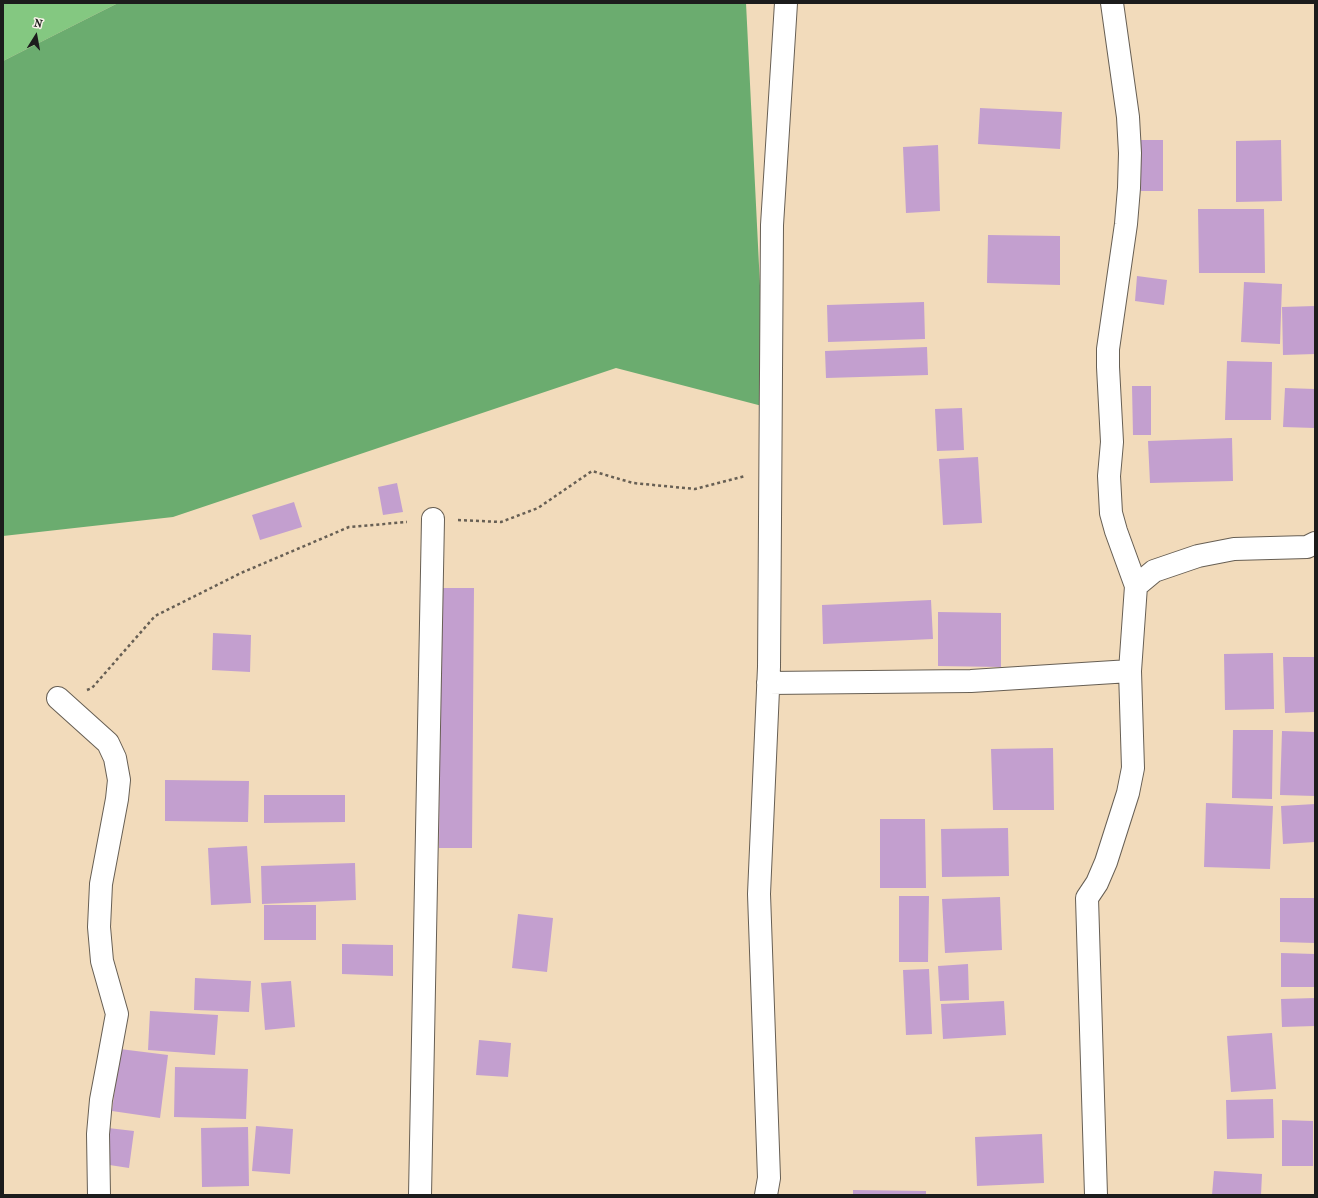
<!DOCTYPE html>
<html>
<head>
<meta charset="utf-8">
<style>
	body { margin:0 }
	#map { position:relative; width:1318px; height:1198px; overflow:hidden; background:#f2dbbb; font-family:"IM FELL French Canon",serif }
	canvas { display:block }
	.frame { position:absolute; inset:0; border:4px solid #1c1c1c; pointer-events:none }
	.north { position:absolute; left:16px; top:16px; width:40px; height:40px; -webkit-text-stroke:3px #f7f3e8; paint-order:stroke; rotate:11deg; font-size:11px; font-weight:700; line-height:16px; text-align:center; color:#1c1c1c }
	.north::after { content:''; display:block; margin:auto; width:14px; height:18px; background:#1c1c1c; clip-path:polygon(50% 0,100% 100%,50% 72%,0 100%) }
</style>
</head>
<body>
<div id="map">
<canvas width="1318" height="1198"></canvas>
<div class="frame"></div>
<div class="north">N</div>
</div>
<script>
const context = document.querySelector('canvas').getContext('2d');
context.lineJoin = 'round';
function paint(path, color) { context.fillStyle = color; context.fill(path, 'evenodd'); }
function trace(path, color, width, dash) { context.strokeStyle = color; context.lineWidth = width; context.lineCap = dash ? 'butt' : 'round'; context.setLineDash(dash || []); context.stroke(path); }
const green = new Path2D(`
	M3,3h115l-115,58z`);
const forest = new Path2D(`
	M118,3h628l20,404 -150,-39 -443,149 -170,19v-475z`);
const building = new Path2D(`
	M980,108l82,4 -2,37 -82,-5z
	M1141,140h22v51h-22z
	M1281,140l1,61 -46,1v-61z
	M938,145l2,66 -34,2 -3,-66z
	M1198,209h66l1,64h-66z
	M988,235l72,1v49l-73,-2z
	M1137,276l30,4 -3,25 -29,-4z
	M1244,282l38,2 -2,60 -39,-2z
	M924,302l1,37 -97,3 -1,-37z
	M1315,306v48l-32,1 -1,-48z
	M927,347l1,28 -102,3 -1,-27z
	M1227,361l45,1 -1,58h-46z
	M1132,386h19v49h-18z
	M1285,388l30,1v39l-32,-1z
	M962,408l2,42 -27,1 -2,-42z
	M1232,438l1,43 -83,2 -2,-42z
	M978,457l4,66 -39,2 -4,-66z
	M397,483l6,29 -20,3 -5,-28z
	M294,502l8,25 -42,13 -8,-25z
	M441,588h33l-2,260h-33z
	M931,600l2,39 -110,5 -1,-39z
	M938,612l63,1v54l-63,-1z
	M213,633l38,2 -1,37 -38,-2z
	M1273,653l1,56 -49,1 -1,-56z
	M1283,657h32v55l-30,1z
	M1233,730h40l-1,69 -40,-1z
	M1282,731l33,1v64l-35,-1z
	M1053,748l1,62h-61l-2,-61z
	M165,780l84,1 -1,41 -83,-1z
	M264,795h81v27l-81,1z
	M1206,803l67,3 -3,63 -66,-2z
	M1315,804v38l-32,2 -2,-38z
	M880,819h45l1,69h-46z
	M1008,828l1,48 -67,1 -1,-48z
	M247,846l4,57 -40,2 -3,-57z
	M355,863l1,37 -94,4 -1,-38z
	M899,896h30l-1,66h-29z
	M1000,897l2,53 -57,3 -3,-54z
	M1280,898h35v45l-35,-1z
	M264,905h52v35h-52z
	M518,914l35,4 -6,54 -35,-4z
	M342,944l51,1v31l-51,-2z
	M1281,953l34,1v33h-34z
	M968,964l1,36 -29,1 -2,-35z
	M929,969l3,65 -26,1 -3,-65z
	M195,978l56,3 -2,31 -55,-2z
	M291,981l4,46 -30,3 -4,-47z
	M1315,998v28l-33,1 -1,-28z
	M1004,1001l2,34 -63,4 -2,-35z
	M150,1011l68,4 -3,40 -67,-5z
	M1272,1033l4,56 -45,3 -4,-56z
	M479,1040l32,3 -3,34 -32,-2z
	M120,1049l48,6 -8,63 -48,-7z
	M175,1067l73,2 -2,50 -72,-2z
	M1273,1099l1,39 -47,1 -1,-39z
	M1282,1120l31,1v45h-31z
	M256,1126l37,3 -3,45 -38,-3z
	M248,1127l1,59 -47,1 -1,-59z
	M108,1128l26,3 -5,37 -26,-4z
	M1042,1134l2,49 -67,3 -2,-49z
	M1214,1171l48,3 -1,21h-49z
	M853,1190l73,1v4h-73z`);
const path = new Path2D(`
	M458,520l43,2 37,-14 54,-37 41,12 62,6 50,-13
	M87,690l5,-2 63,-72 86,-43 108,-46 58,-5`);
const street = new Path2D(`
	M1136,586l18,-15 44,-15 36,-7 73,-2 8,-4
	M768,683l203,-2 159,-10
	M58,698l50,45 7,15 4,22 -2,19 -16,85 -2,43 3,34 15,53 -9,49 -7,37 -3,34 1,61
	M420,1195l13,-676
	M766,1195l3,-17 -10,-284 10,-227 3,-442 14,-222
	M1096,1195l-9,-297 10,-15 9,-21 22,-69 5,-25 -3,-97 6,-85 -20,-55 -5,-18 -2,-37 3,-34 -4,-75v-18l18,-125 3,-36 1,-35 -2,-36 -16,-114`);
paint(green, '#84c881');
paint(forest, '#6bac6f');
paint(building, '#c39fcf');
trace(street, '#675f54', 24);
trace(path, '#675f54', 2.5, [3, 3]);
trace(street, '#fff', 22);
</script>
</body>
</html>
